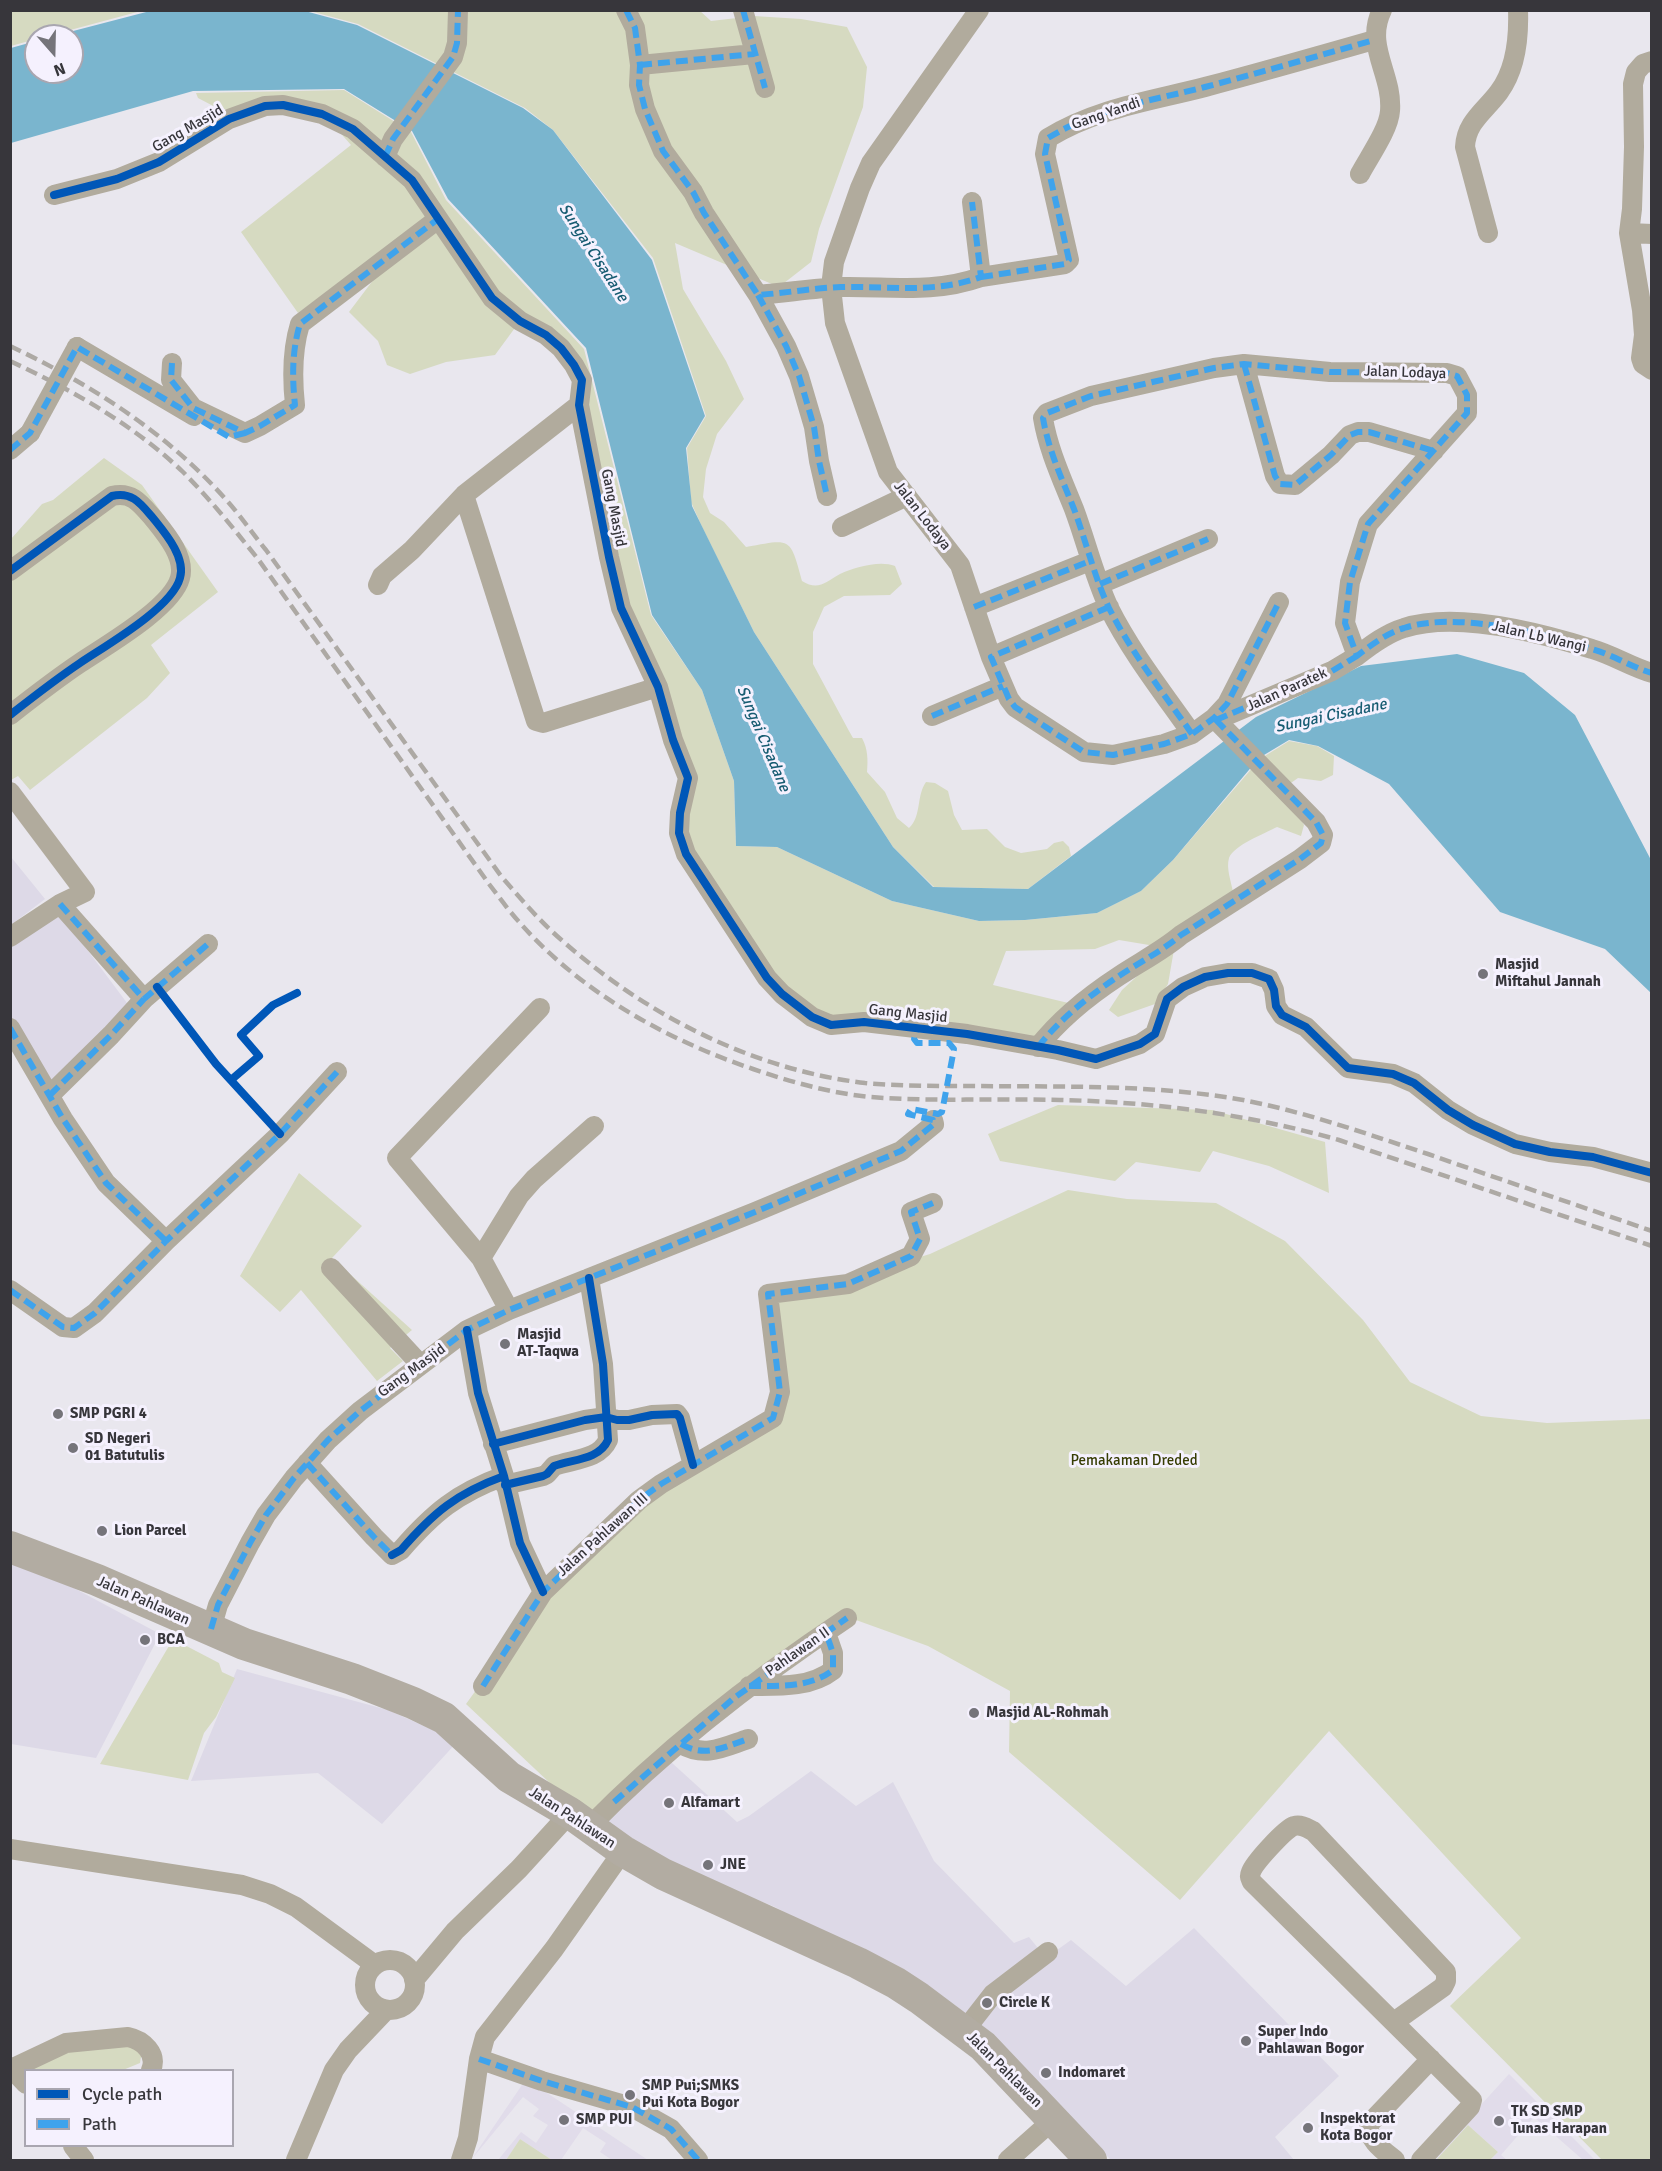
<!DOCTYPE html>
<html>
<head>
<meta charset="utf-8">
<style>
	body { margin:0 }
	#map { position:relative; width:1662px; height:2171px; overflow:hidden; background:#e9e7ee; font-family:Signika,sans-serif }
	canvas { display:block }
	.frame { position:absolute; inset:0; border:12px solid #37363b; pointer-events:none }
	.legend { position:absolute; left:24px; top:2069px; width:210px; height:78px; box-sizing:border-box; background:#f5f1fe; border:2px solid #a9a6b0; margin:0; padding:8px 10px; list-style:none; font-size:18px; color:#37363b }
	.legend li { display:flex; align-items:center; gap:12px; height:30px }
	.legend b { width:30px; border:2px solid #a9a6b0 }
	.north { position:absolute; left:24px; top:24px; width:60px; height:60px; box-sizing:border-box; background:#f5f1fe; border:2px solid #a9a6b0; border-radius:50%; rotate:160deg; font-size:16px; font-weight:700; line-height:24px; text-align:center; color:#37363b }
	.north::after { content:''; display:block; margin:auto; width:21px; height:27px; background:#75747a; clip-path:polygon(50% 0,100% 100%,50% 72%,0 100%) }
</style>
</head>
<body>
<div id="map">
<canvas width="1662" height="2171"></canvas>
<div class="frame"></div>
<ul class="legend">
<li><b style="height:8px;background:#0057b8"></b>Cycle path</li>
<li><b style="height:8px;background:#3fa3ec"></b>Path</li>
</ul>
<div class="north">N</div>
</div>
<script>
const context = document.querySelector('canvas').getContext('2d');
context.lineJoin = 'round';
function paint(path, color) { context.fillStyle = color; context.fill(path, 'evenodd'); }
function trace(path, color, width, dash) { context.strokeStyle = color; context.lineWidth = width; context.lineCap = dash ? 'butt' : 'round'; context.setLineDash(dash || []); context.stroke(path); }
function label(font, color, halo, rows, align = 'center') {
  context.font = font + ' Signika,sans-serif'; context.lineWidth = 6; context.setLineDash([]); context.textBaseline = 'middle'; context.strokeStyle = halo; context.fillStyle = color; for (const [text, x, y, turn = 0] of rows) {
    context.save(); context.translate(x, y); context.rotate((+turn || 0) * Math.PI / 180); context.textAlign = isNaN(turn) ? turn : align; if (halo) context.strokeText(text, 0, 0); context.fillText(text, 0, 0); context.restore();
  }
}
const built = new Path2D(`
	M11,857l34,42 -34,26h-1z
	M59,912l74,99 -82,71 -40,-66v-70z
	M10,1554l150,80 -64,124 -85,-14z
	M237,1669l151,41 70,31 -76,83 -64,-51 -127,8z
	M671,1762l66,60 12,-6 62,-45 45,35 37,-24 41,79 80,82 15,-6 17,21 25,-18 55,46 68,-58 145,148 -64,61 19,23h-183l-156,-155 -180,-98 -145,-59 -26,-27z`);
const education = new Path2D(`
	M1509,2074l86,86h-12l-49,-43 -33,38 6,5h-17l8,-8 -30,-27 -32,35h-5z
	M526,2079l122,81h-36l-12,-8 6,-9 -23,-15 -22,32h-9l-32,-21 -14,21h-8l23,-28 15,11 12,-18 -15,-9 6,-7 -16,-12 -52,63z`);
const green = new Path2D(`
	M11,10h130v1l-93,25h-12v3l-25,7z
	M699,10l12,11 43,-5 47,3 46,8 20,40 -4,40 -44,122 -8,33 -32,25 -104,-44 8,46 43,72 18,38 -27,35 -11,35 -3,28 7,16 14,9 22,25c45,-8 44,-11 56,34 16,10 24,1 38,-7 15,-7 40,-14 55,-8l7,18 -12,11 -46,1 -20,11 -11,25v32l36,67 4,7h9c6,11 6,22 5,34l18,20 12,26 12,10c13,-12 7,-32 17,-46l9,1 13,8 6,24 8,15 25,-1 18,18 16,6 26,-4 7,-6 9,-2 6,6 2,9 -43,33 -94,-2 -41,-40 -139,-215 -51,-103 -12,-27 -4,-54 19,-32 -53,-158 -100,-128 -28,-22 -167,-84 -48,-13z
	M344,90l67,42 35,68 138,149 67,266 51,75 32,91 2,65 41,1 115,54 87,20 46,-1 72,-7 44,-22 32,-31 87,-101 29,-18 28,5 17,10 -1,19 -12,6 -23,-3 -10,7 1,10 15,30 -3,11 -24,-9c-13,7 -43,18 -48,31 -3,10 2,23 4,34l-57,46 -8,46 -13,20 -37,13 -9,-7 13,-20 25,-23 8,-21 -36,-6 -24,9 -89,2 -13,34 88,21 -43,41 -207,-22 -49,-31 -96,-140 2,-76 -67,-170 -39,-228 -62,-59 -25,34 -49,7 -36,12 -23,-9 -9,-24 -29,-29 28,-37 10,-26 -89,64 -57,-81 110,-87 -29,-33 -103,-3 -21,-11 -2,-5z
	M104,458l38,27 76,107 -67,53 19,28 -23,25 -117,92 -12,-14 -7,4v-241l31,-35 11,-4z
	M1058,1105l154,5 113,32 4,51 -60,-27 -56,-15 -13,21 -64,-10 -21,19 -115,-20 -12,-27z
	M299,1173l63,53 -30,32 80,72 -22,18 13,13 -26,20 -76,-91 -21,22 -40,-36z
	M1068,1190l59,9 89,4 69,38 78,79 47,62 71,34 66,7 104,-4v741h-49l-152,-154 71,-68 -192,-207 -149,169 -171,-148 1,-61 -82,-45 -72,-26 -270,197 -120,-113 104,-144 102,-89 102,-54 -11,-124 88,-15 79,-24z
	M173,1639l46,24 3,9 13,6 -19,39 -12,16 -16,47 -88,-16z
	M124,2045l18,6 -2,12 -17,7h-91l10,-10 16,-7z
	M1468,2125l30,27 -8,8h-54z
	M520,2139l32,21h-46z`);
const water = new Path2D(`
	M150,11h155l52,14 166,83 30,22 99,130 53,156 -19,32 6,58 62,126 139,215 40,40 95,2 228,-172 105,-51 96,-12 67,19 51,42 76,145v133l-46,-44 -105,-37 -111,-128 -71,-38 -29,-6 -30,18 -86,102 -32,31 -44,22 -72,7 -46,1 -87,-20 -115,-54 -41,-1 -2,-65 -32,-91 -50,-75 -66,-267 -138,-149 -36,-68 -68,-42 -151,2 -182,52v-95l25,-7v31h36v-36h-18z`);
const street = new Path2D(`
	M626,10l9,18 5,37 -1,20 6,24 18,42 30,41 11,21 54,82c28,-2 55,-7 83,-8 49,-1 92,7 140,-10l-9,-75
	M743,10l22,78
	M979,10l-108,153 -11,25 -26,74 -3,25 4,36 53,149 72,93 31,92 18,42 6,8 69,45 29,3 51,-11 28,-10 22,-16 13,-14 52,-102
	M1652,61l-9,3 -7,8 -3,12 1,63 -2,62 -3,24 13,77 2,25 -3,23 2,6 9,6
	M640,65l114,-11
	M385,157l8,-18 60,-82 4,-14 1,-33
	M1360,174c9,-17 29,-45 30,-63 3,-37 -26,-65 -8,-101
	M54,195l63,-16 42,-17 70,-43 36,-13 18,-1 39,9 31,15 59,51 80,118 28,23 26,14 15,13 13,17 8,15 -3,25 30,152 12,51 37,79 15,53 15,38 -8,35 -1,20 7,21 81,124 15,16 30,23 19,8 33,-3 103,12 91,16 38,9 44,-15 15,-10 12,-35 16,-12 22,-10 23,-4h24l17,6 5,11 2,16 6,9 24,12 42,41 45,6 21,9 34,27 25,15 42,19 35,8 43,5 59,16
	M1488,233l-23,-86c1,-25 20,-36 34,-55 17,-23 20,-54 19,-82
	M1629,233l23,1
	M981,277l84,-13 4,-4 -24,-106 3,-16c49,-30 103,-37 157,-51 57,-15 113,-31 169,-47
	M758,295l28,51 13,30 15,51 5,34 8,35
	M77,347l117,69
	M172,363l-1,17 22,28 52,25 15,-7 35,-21c-3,-28 -3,-55 5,-81l138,-105
	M1244,364l31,112 5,8 15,1 36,-30 19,-20 8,-3h11l65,19
	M10,450l20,-17
	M464,495l72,226 7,2 115,-36
	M842,527l65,-31
	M10,571l102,-75c20,-5 29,8 41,22 12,15 33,39 27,60 -8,30 -75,68 -100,85 -24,16 -47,34 -70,52
	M1100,584l108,-45
	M378,585l4,-9 30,-26 52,-55 115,-90
	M974,607l116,-46
	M991,657l118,-50
	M932,716l71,-30
	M1216,720l116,-49 25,-15
	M1192,734c-28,-40 -61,-82 -83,-126 -15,-32 -23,-67 -35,-99 -12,-30 -26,-60 -31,-91l4,-5 44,-17 123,-28 30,-4 86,8 117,1 10,3 10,19v18l-99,111 -18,58 -5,41 12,33c14,-11 30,-23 47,-28 52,-17 137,5 188,21 21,6 39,18 60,24
	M10,792l75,100 -25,12 -50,33
	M60,904l84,95 64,-55
	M10,1028l53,91 43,64 60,58
	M1038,1047c21,-27 52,-52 81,-71 21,-14 43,-25 62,-41l119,-76 21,-16 2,-8 -7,-13 -102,-104
	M50,1095l61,-60 33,-36
	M481,1258l38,-62 15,-17 60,-53
	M331,1268l89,96
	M10,1290l53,37 11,1 21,-15 71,-72 114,-107 57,-62
	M509,1310l-28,-52 -84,-100 143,-150
	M467,1330l11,63 26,83 16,67 23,49
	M493,1444l92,-24 21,-3 11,3h12l23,-5 25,-1 3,4 13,47
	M307,1463l67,74 18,18 9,-5c32,-37 56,-57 103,-74
	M505,1485l38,-9 4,-2 7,-8c19,-7 45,-6 54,-26l-5,-76 -14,-86
	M211,1629l7,-24 32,-62 16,-28 28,-37 34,-38 32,-29 107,-81 42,-20 246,-98 146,-61 33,-27 -1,-4
	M483,1686l60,-94 96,-92 22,-16 112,-66 7,-26 -12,-98 80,-10 63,-28 9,-17 -9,-27 22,-9
	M749,1686c29,0 61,2 84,-16v-17l-7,-20
	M681,1744c24,14 43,3 67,-5
	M589,1827c77,-79 166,-148 258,-209
	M10,1849l232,36 28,9 26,13 79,58
	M365 1985a25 25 0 1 1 50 0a25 25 0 1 1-50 0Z
	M414,1980l41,-49 64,-62 51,-56
	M1394,2022l49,-35 3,-6v-9l-133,-141c-6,-3 -12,-7 -19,-5 -9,3 -40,37 -43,46 -2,5 -1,5 1,10l220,218 -2,7 -49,53
	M965,2030l28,-36 55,-42
	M479,2059l63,22 90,26 39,22 27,31
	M10,2067l16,17
	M13,2068l53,-25 62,-6c15,3 30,17 23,33
	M73,2146l11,14
	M296,2160l38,-90 14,-20 38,-40
	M461,2160l7,-22 11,-79 6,-22 69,-88 69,-98
	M1008,2160l45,-40
	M1395,2160c-11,-9 -28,-20 -26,-36l62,-65`);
const primary = new Path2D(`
	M10,1547l87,33 147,64 108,35 61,24 31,15 65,59 61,36 53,38 40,23 195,89 38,20 23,15 64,48 108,114`);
const rail = new Path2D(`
	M10,346c82,39 159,88 219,157 13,15 24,31 37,47l235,326c20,23 40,47 64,67 83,73 189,127 300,140 35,3 70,3 105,3 91,1 183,-2 273,14 63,12 124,34 185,54 74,26 149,51 224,77
	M10,361c62,29 124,64 173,111 27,27 51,57 75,87l231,325c10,13 20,27 31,39 62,70 147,117 233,146 38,13 77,24 117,28 63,5 127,1 190,3 95,2 187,14 279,40l313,106`);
const streetBridge = new Path2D(`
	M30,433l47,-86`);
const quiet = new Path2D(`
	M626,10l9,18 5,37 -1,20 6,24 18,42 30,41 11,21 54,82c28,-2 55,-7 83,-8 49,-1 92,7 140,-10l-9,-75
	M743,10l22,78
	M640,65l114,-11
	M385,157l8,-18 60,-82 4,-14 1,-33
	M981,277l84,-13 4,-4 -24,-106 3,-16c49,-30 103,-37 157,-51 57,-15 113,-31 169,-47
	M758,295l28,51 13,30 15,51 5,34 8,35
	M172,363l-1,17 22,28 52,25 15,-7 35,-21c-3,-28 -3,-55 5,-81l138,-105
	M1244,364l31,112 5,8 15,1 36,-30 19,-20 8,-3h11l65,19
	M10,450l20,-17 47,-86 152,90 16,-4
	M1100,584l108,-45
	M974,607l116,-46
	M1109,607l-118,50 18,42 6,8 69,45 29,3 51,-11 28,-10 22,-16 13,-14 52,-102
	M932,716l71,-30
	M1216,720l116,-49 25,-15
	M1192,734c-28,-40 -61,-82 -83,-126 -15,-32 -23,-67 -35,-99 -12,-30 -26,-60 -31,-91l4,-5 44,-17 123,-28 30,-4 86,8 117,1 10,3 10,19v18l-99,111 -18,58 -5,41 12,33c14,-11 30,-23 47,-28 52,-17 137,5 188,21 21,6 39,18 60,24
	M60,904l84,95 64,-55
	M10,1028l53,91 43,64 60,58
	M1038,1047c21,-27 52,-52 81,-71 21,-14 43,-25 62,-41l119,-76 21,-16 2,-8 -7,-13 -102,-104
	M50,1095l61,-60 33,-36
	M10,1290l53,37 11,1 21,-15 71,-72 114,-107 57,-62
	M307,1463l67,74 18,18 4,-2
	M211,1629l7,-24 32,-62 16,-28 28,-37 34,-38 32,-29 107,-81 42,-20 246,-98 146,-61 33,-27 -1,-4 -25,-6 3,-5 27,5 4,-2 12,-63 -5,-6h-32l-3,-4 3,-11
	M483,1686l60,-94 96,-92 22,-16 112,-66 7,-26 -12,-98 80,-10 63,-28 9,-17 -9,-27 22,-9
	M749,1686c29,0 61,2 84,-16v-17l-7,-20
	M681,1744c24,14 43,3 67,-5
	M614,1802l120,-104 113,-80
	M479,2059l63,22 90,26 39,22 27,31`);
const cycleway = new Path2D(`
	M54,195l63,-16 42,-17 70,-43 36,-13 18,-1 39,9 31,15 59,51 80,118 28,23 26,14 15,13 13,17 8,15 -3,25 30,152 12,51 37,79 15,53 15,38 -8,35 -1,20 7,21 81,124 15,16 30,23 19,8 33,-3 103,12 91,16 38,9 44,-15 15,-10 12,-35 16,-12 22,-10 23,-4h24l17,6 5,11 2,16 6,9 24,12 42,41 45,6 21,9 34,27 25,15 42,19 35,8 43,5 59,16
	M10,571l102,-75c20,-5 29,8 41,22 12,15 33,39 27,60 -8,30 -75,68 -100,85 -24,16 -47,34 -70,52
	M157,987l59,77 64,70
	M231,1080l28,-24 -18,-21 32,-30 24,-12
	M467,1330l11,63 26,83 16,67 23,49
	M493,1444l92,-24 21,-3 11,3h12l23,-5 25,-1 3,4 13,47
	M505,1485l38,-9 4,-2 7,-8c19,-7 45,-6 54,-26l-5,-76 -14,-86
	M392,1555l9,-5c32,-37 56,-57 103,-74`);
const markers = [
	[1483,974,6,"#75747a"],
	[505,1344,6,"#75747a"],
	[58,1414,6,"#75747a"],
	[73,1448,6,"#75747a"],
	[102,1531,6,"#75747a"],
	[145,1640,6,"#75747a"],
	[974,1713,6,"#75747a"],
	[669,1803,6,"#75747a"],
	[708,1865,6,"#75747a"],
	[987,2003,6,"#75747a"],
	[1246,2041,6,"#75747a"],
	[1046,2073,6,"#75747a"],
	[630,2095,6,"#75747a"],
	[564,2120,6,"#75747a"],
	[1499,2121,6,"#75747a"],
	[1308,2128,6,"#75747a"]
];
const streetNames = [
	["Gang Yandi",1106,114,-19],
	["Gang Masjid",188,129,-30],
	["Jalan Lodaya",1405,373,2],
	["Gang Masjid",613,508,79],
	["Jalan Lodaya",922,516,52],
	["Jalan Lb Wangi",1539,637,13],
	["Jalan Paratek",1287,690,-24],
	["Gang Masjid",908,1014,6],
	["Gang Masjid",412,1371,-36],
	["Jalan Pahlawan III",603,1535,-42],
	["Jalan Pahlawan",143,1601,24],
	["Pahlawan II",798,1652,-35],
	["Jalan Pahlawan",572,1818,33],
	["Jalan Pahlawan",1004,2070,45]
];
const poiNames = [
	["Masjid",1495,965],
	["Miftahul Jannah",1495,982],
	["Masjid",517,1335],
	["AT-Taqwa",517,1352],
	["SMP PGRI 4",70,1414],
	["SD Negeri",85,1439],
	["01 Batutulis",85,1456],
	["Lion Parcel",114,1531],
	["BCA",157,1640],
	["Masjid AL-Rohmah",986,1713],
	["Alfamart",681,1803],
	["JNE",720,1865],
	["Circle K",999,2003],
	["Super Indo",1258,2032],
	["Pahlawan Bogor",1258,2049],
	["Indomaret",1058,2073],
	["SMP Pui;SMKS",642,2086],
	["Pui Kota Bogor",642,2103],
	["TK SD SMP",1511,2112],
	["Tunas Harapan",1511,2129],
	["Inspektorat",1320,2119],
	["Kota Bogor",1320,2136],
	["SMP PUI",576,2120]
];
const parkNames = [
	["Pemakaman Dreded",1134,1461]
];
const waterNames = [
	["Sungai Cisadane",593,253,57],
	["Sungai Cisadane",1331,716,-12],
	["Sungai Cisadane",763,739,67]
];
paint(built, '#ddd9e7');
paint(education, '#e1dcea');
paint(green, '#d6dac1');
paint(water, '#7ab5ce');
trace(street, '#b1ab9d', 20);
trace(primary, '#b2aca2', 32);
trace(rail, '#ada9a4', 4.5, [12, 6]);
trace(streetBridge, '#b1ab9d', 20);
trace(quiet, '#3fa3ec', 6, [12, 6]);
trace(cycleway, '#0057b8', 8);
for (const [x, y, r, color] of markers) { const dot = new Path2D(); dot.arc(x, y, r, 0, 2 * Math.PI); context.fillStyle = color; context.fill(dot); trace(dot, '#f5f1fe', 2); }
label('15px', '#37363b', '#f5f1fe', streetNames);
label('bold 15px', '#37363b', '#f5f1fe', poiNames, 'left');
label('15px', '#373d04', '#f5f1fe', parkNames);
label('italic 16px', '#175c72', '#f5f1fe', waterNames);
</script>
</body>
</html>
